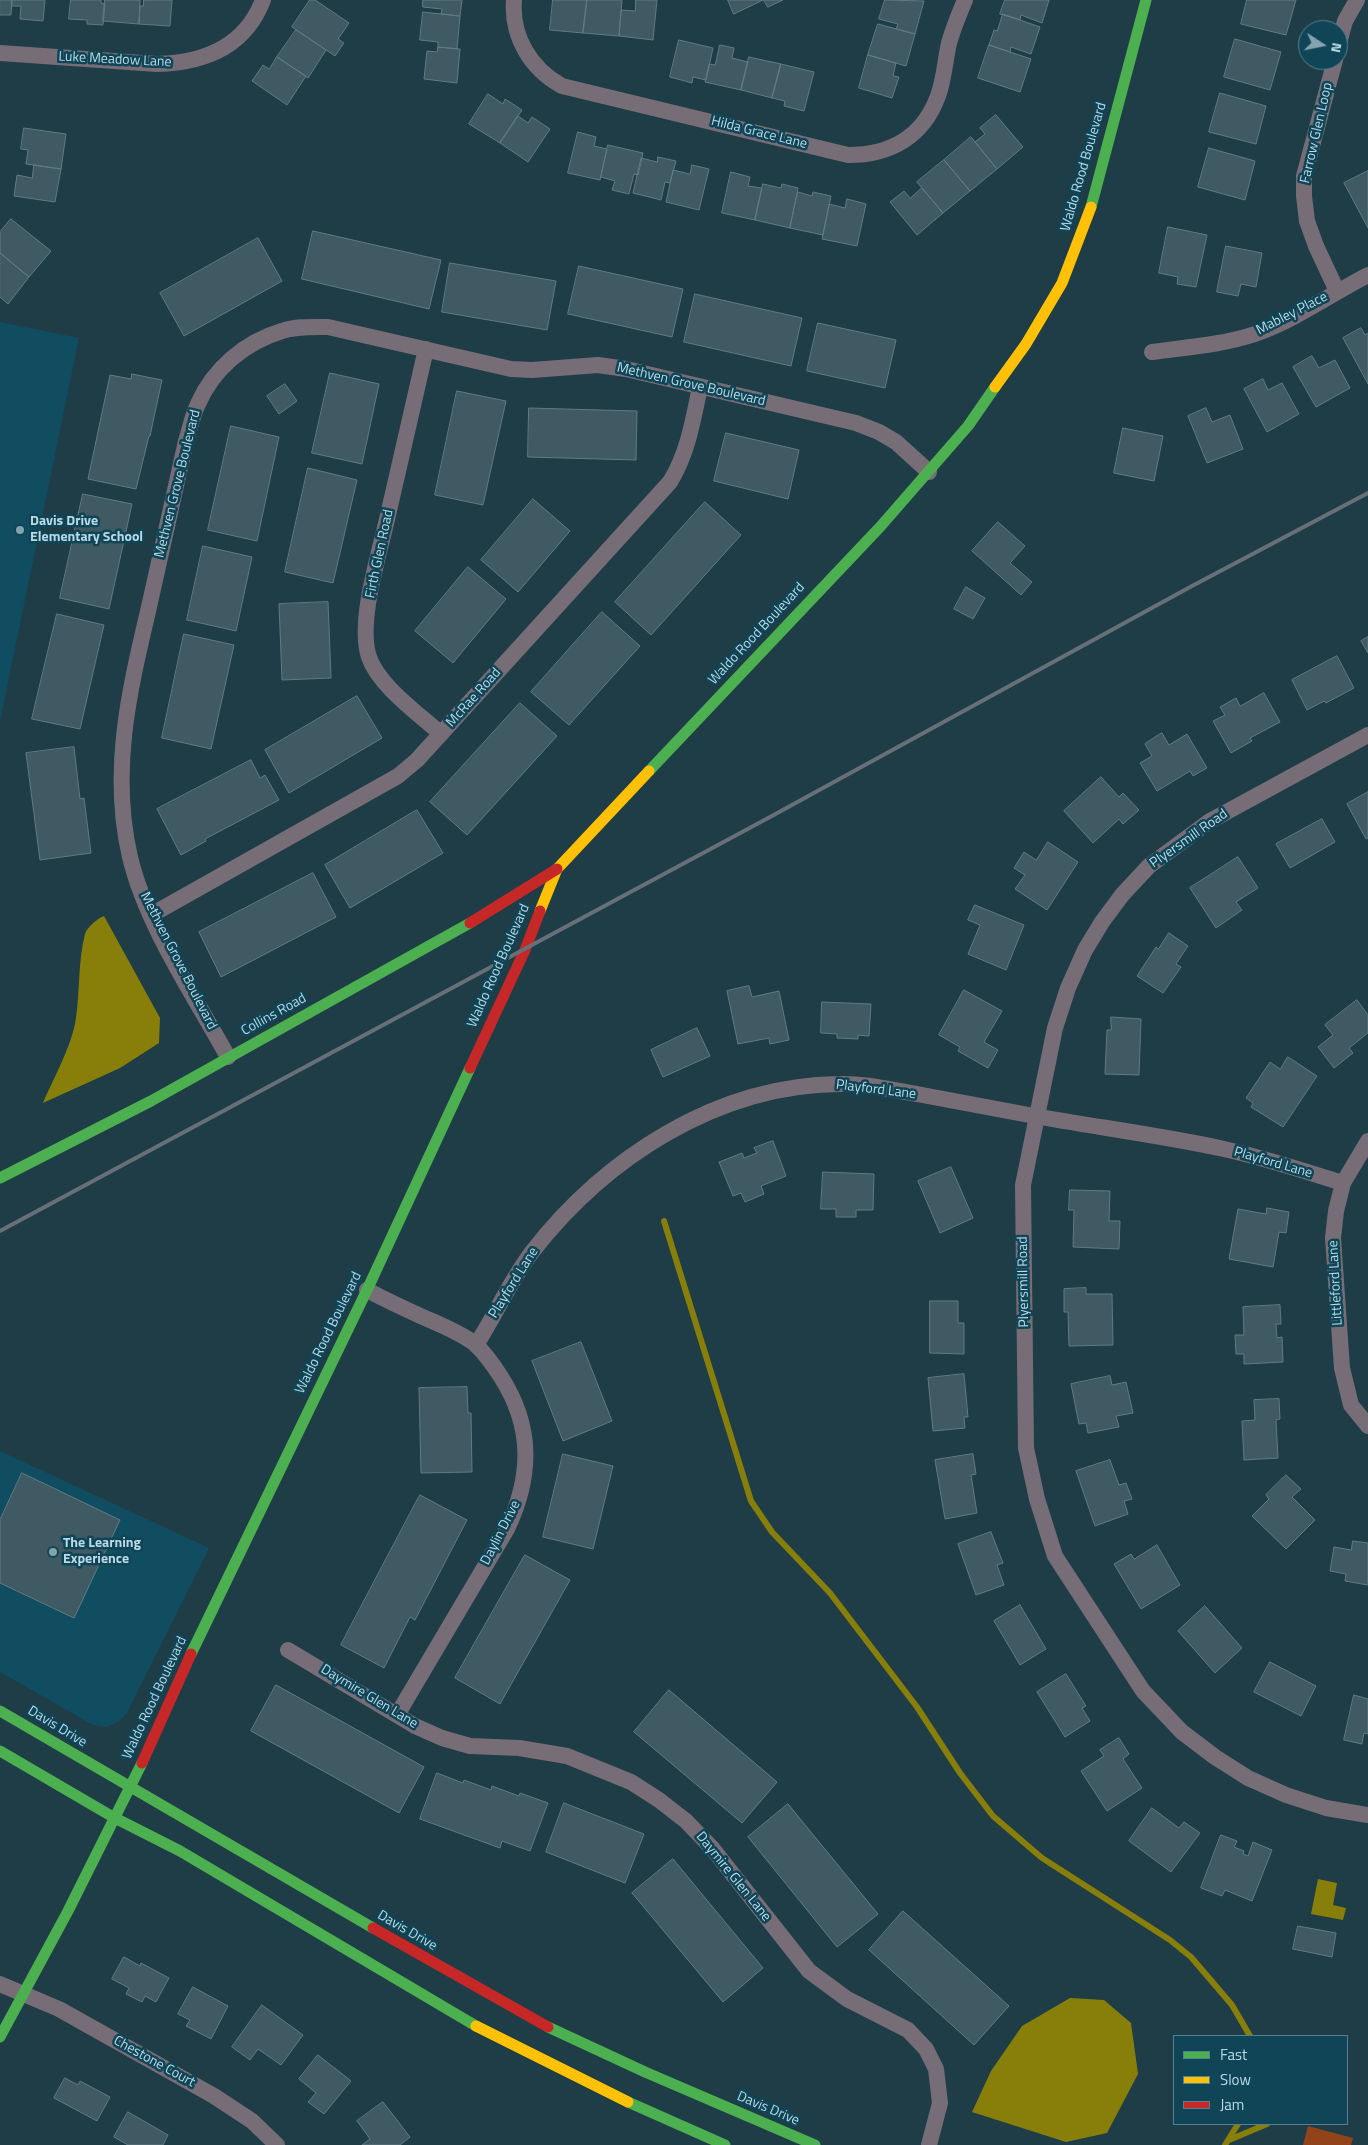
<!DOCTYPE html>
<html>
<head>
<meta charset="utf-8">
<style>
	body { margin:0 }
	#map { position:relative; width:1368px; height:2145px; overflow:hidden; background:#1f3d46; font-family:"Titillium Web",sans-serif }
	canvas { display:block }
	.legend { position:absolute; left:1173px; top:2035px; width:175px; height:90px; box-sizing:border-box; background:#0f4556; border:1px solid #538190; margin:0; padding:6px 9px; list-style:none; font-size:15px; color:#badae7 }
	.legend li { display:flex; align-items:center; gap:10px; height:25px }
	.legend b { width:25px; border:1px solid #538190 }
	.north { position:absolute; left:1298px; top:20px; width:50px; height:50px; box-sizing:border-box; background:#0f4556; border:1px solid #538190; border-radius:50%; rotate:101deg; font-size:14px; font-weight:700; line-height:20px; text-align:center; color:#badae7 }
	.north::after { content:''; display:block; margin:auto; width:18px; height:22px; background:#84a3af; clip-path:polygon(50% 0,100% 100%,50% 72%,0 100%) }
</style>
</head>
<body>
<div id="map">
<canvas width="1368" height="2145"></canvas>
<ul class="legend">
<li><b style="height:6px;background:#4caf50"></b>Fast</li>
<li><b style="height:6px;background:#ffc107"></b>Slow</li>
<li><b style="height:6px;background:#c62828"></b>Jam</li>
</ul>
<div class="north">N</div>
</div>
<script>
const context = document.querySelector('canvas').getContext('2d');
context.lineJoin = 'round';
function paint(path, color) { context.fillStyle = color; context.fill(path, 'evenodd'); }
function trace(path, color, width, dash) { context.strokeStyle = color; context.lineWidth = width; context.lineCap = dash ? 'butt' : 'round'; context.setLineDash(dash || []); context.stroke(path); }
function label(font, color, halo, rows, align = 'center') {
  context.font = font + ' "Titillium Web",sans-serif'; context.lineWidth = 5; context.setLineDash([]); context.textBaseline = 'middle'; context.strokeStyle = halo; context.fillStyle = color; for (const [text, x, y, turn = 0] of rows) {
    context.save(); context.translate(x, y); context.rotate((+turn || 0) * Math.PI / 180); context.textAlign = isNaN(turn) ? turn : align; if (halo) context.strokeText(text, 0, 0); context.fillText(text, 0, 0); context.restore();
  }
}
const built = new Path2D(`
	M0,322l79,16 -79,383z
	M0,1451l209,97 -82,165 -8,8 -12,6 -14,-2 -93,-53z`);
const green = new Path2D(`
	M1308,2126l45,12 -2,7h-48z`);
const water = new Path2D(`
	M104,916l56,102 -1,25 -39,25 -77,35c11,-26 29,-57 33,-85 4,-28 2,-57 9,-84 2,-7 12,-15 19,-18z
	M1318,1879l19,4 -4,22 13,3 -3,12 -32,-6z
	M1070,1998l34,2 27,23 7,51 -31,59 -41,9 -94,-30 19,-41 31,-45z`);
const stream = new Path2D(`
	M664,1221l87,280 21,31 58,61 87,114 43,66 33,43 49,42 128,82 21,17 41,48 18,31
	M1229,2140l38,-16
	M1225,2145l13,-21`);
const building = new Path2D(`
	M0,0h12l-1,15h-11z
	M12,0h33l-2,21 -23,-2 1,-13h-9z
	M71,0h30v3l4,1 -2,21 -16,-1v-4l-18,-1z
	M105,0h35l-1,24 -36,-3z
	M144,0h28l-2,26 -31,-2 1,-18h3z
	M310,0h5l34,23 -11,16 6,4 -9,13 -43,-29z
	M423,0h39l-2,16 -19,-2 1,-5 -19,-2z
	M553,0h34l-4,33 -33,-3z
	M587,0h35l-3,36 -36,-3z
	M636,0h21l-4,40 -34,-4 2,-26 14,1z
	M728,0h35l-29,14z
	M764,0h19l-15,7z
	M885,0l39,1 -9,33 -19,-5 2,-5 -19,-5z
	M1005,0h44l-7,23 -21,-8 -1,5 -20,-6z
	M1247,0h49l-10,35 -45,-11z
	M423,12l37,4 -3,33 -19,-2v-5l-18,-2z
	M1003,14l37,13 -9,27 -20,-7 -1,5 -21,-7 5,-15 3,1z
	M878,24l37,10 -9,32 -38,-11z
	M296,30l30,20 -18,28 -31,-21z
	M1235,39l46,13 -11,38 -46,-13z
	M679,40l34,8 -7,32 -13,-3 -1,6 -22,-6z
	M720,45l14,3 -2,10 16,4 -7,28 -36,-8 4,-18 6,1z
	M989,45l42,14 -11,33 -42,-14z
	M438,47l22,2 -3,34 -33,-4 3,-28 10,1z
	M868,55l28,8 -3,13 6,1 -7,21 -33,-10z
	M277,57l29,19 -19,29 -35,-24 11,-16 6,4z
	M749,57l32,7 -9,34 -31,-8z
	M781,64l33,8 -10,39 -20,-5 1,-5 -13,-3z
	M1220,93l46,13 -10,38 -47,-12z
	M488,94l15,10 2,-5 17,11 -22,33 -31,-19z
	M996,115l27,32 -26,22 -22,-27 10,-8 -5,-6z
	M518,116l10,7 4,-6 18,12 -22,33 -28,-19z
	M24,128l42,6 -5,35 -35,-5 2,-14 -7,-1z
	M578,132l18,5 -2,9 13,3 -7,31 -32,-7z
	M971,137l26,32 -27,22 -26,-31z
	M608,145l35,8 -5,22 -4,-1 -5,20 -17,-4 3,-9 -14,-4z
	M1209,148l46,13 -10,39 -47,-13z
	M658,157l18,4 -6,22 -5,-1 -4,18 -28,-7 8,-35 16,4z
	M944,160l26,31 -27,22 -26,-31z
	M34,165l27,4 -6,33 -41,-6 3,-21 15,3z
	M692,165l17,4 -10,41 -33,-8 7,-32 17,4z
	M1368,171v57l-24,-45z
	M731,172l19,5 -2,9 14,2 -7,32 -33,-7z
	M763,184l18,4 1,-4 16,4 -8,40 -35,-8z
	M922,188l21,25 -26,22 -27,-33 14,-11 6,7z
	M798,192l14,4 1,-4 18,4 -8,39 -33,-7z
	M847,199l19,5 -9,42 -35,-7 7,-35 16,4z
	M11,219l40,32 -22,26 -29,-24v-21z
	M1168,227l39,8 -11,52 -19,-3 1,-7 -19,-4z
	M313,231l128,29 -12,49 -127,-30z
	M258,238l24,43 -98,55 -24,-43z
	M1226,246l36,7 -6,34 -15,-3 -3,12 -21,-4z
	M0,253l29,24 -21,27 -8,-7z
	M450,263l106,18 -9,49 -105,-18z
	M579,266l104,23 -11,48 -104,-23z
	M695,294l107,24 -11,48 -107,-24z
	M818,323l78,17 -11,48 -78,-17z
	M1361,328l4,7 3,-2v51l-25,-46z
	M1312,356l7,12 16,-8 15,28 -34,19 -23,-40z
	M330,373l49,11 -17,80 -50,-11z
	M132,374l30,6 -12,56h-1l-13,53 -48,-10 22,-104 21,4z
	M1263,379l5,11 14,-7 17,31 -32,18 -23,-43z
	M285,384l12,17 -18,13 -12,-18z
	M457,391l49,10 -23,104 -48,-10z
	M529,408l108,3 -1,49 -108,-3z
	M1206,408l6,14 18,-7 13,34 -36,14 -19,-47z
	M231,426l48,11 -22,104 -49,-11z
	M1123,428l40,8 -9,45 -40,-8z
	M726,433l73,17 -11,49 -74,-18z
	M308,468l49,12 -24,103 -48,-11z
	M83,494l49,10 -23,105 -49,-11z
	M533,499l37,32 -52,61 -37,-32z
	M705,502l36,33 -90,100 -36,-33z
	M998,522l27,24 -15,17 22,19 -11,13 -49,-44z
	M203,546l49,11 -16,74 -49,-11z
	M468,567l38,32 -53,64 -38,-32z
	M966,587l19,11 -12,21 -19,-10z
	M328,602l3,76 -49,2 -3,-76z
	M602,612l38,34 -71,79 -38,-33z
	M57,614l47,11 -24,104 -48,-10z
	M184,634l50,11 -23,104 -49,-11z
	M1368,637v16l-7,-12z
	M1337,656l17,32 -28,15 -2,-2 -17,9 -15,-30z
	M1264,693l16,29 -30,16 2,3 -21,12 -18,-32 12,-6 -5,-8 16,-9 4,8z
	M357,696l25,42 -93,55 -24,-43z
	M520,703l37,33 -90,99 -37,-33z
	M1162,733l7,12 18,-11 20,34 -14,8 -3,-5 -33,20 -17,-28 12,-7 -7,-12z
	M74,747l6,52 4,-1 7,55 -51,7 -14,-107z
	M251,760l9,18 5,-3 14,25 -74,39 1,2 -25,14 -24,-46z
	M1101,777l18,20 4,-4 16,17 -16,14 -4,-5 -26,24 -29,-32z
	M1368,792v46l-2,1 -19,-35z
	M417,810l26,43 -93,55 -25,-43z
	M1322,819l13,23 -45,26 -14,-24z
	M1048,842l30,20 -31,48 -32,-21 10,-14 -11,-7 10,-16 12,8z
	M1238,857l20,31 -22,14 6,8 -26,18 -26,-40z
	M313,873l23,44 -115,60 -22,-45z
	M975,905l49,20 -18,45 -38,-16 12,-29 -12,-5z
	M1169,933l19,13 -12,18 5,3 -18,26 -26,-17 19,-29 2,2z
	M749,986l3,11 27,-6 10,49 -19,4 -1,-6 -31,6 -11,-53z
	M964,990l38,21 -18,31 14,8 -10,18 -30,-17 2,-4 -21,-12z
	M1357,1000l11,15v18l-19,15 4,5 -19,15 -16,-21 15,-12 -8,-10z
	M822,1002l49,2 -2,32 -11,-1v4l-21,-1v-4l-16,-1z
	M1111,1017l30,2 -2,56 -34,-1 2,-44h4z
	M697,1028l13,28 -47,21 -12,-27z
	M1288,1057l29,19 -34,51 -32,-20 2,-4 -7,-5 24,-36 10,7z
	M773,1141l13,35 -25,10 3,8 -19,8 -4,-9 -8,3 -14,-34 23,-9 2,5 13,-5 -3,-5z
	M951,1167l22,51 -33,15 -22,-52z
	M823,1172l51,2 -1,36h-17v7h-20v-8h-15z
	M1070,1190l40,1 -1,30h11l-1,28 -46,-2 1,-37h-5z
	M1267,1208l22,4 -3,21 -7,-1 -6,35 -44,-8 9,-50 28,5z
	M1086,1288v6h26l1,51 -44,1 -1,-34h-4v-23z
	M930,1301h28v22h6v31l-34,-1z
	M1280,1305l1,19h-5l1,14 5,-1 1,25 -39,2v-10h-8l-1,-19h9l-1,-28z
	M581,1342l31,79 -49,20 -31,-80z
	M964,1374l4,43h-4l1,11 -32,3 -5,-53z
	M1110,1376l2,9 14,-3 7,31 -17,3 3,11 -31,6 -2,-10 -7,1 -8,-40z
	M467,1387l1,26h3l1,59 -51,1 -2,-85z
	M1279,1399l1,20 -4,1 2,38 -34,2 -2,-39 13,-1 -1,-20z
	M563,1454l50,12 -20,83 -50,-12z
	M973,1454l3,20 -5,1 6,38 -32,6 -10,-59z
	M1110,1460l9,25 7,-2 6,16 -8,2 4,13 -33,12 -19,-55z
	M22,1473l98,47 -46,98 -74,-35v-63z
	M1286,1475l15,14 -9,8 23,23 -29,29 -34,-33 17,-17 -3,-4z
	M420,1495l47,25 -52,100 -5,-3 -26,51 -43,-23z
	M991,1532l12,31 -6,2 7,20 -28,10 -18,-51z
	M1353,1541l15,2v42l-23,-4 1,-7 -16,-3 4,-24 17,3z
	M1157,1545l23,40 -39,24 -27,-45 17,-10 3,5z
	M525,1555l45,25 -70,124 -45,-26z
	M1020,1605l26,44 -26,16 -26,-44z
	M1205,1606l37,42 -27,25 -37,-42z
	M1270,1662l46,24 -15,30 -47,-24z
	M1066,1674l20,32 -4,2 8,13 -25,16 -28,-45z
	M276,1685l148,82 -25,46 -148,-82z
	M669,1690l108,92 -35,41 -108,-91z
	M1354,1695l14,4v35l-4,-1 -2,11 -18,-4z
	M1119,1738l10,16 -6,5 19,29 -35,23 -26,-40 23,-15 -4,-6z
	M437,1773l26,10 1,-3 27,10 1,-4 27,10 1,-3 28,10 -18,48 -28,-10 -2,7 -80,-29z
	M564,1803l80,31 -19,49 -79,-31z
	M788,1804l90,110 -41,33 -89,-110z
	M1152,1808l27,20 5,-6 16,11 -29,39 -42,-31z
	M1221,1835l16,6 -3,6 10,4 -1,3 5,2 5,-14 19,8 -20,51 -27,-11 -3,6 -21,-8z
	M673,1859l90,109 -40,34 -91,-109z
	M903,1911l106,95 -35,39 -105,-95z
	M1298,1926l38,7 -4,24 -39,-8z
	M124,1957l16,9 1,-3 28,15 -13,24 -11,-6 -3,6 -16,-8 3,-6 -17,-9z
	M193,1987l35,19 -17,33 -25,-13 4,-6 -12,-6z
	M262,2005l41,30 -22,30 -23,-16 -8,11 -18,-13z
	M318,2055l33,26 -27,33 -16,-12 8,-9 -17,-14z
	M65,2078l13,7 2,-4 30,16 -13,24 -43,-23z
	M383,2102l27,35 -10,8h-38l8,-6 -13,-18z
	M128,2112l40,23 -5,10h-35l-14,-8z`);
const street = new Path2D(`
	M514,0c-3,37 17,69 48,86l286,69c42,0 75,-18 90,-59 6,-16 7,-35 11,-53 4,-14 10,-29 16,-43
	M1338,47l7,-26 12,-21
	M0,53l157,11c47,-1 88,-17 106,-64
	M1335,60l-31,116v20l3,25 9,25 21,45
	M426,349c-13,55 -25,111 -38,166 -8,37 -31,107 -19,142 9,28 50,57 72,77
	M1152,352c35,-5 70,-7 103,-18 40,-14 76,-40 113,-59
	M1368,735l-158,86 -61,45 -27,29 -20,27 -17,28 -17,38 -13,40 -32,157 3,263 11,51 18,57 88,135 39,41 33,25 33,21 38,17 40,13 42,7
	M151,915l247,-139 19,-16 253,-278c18,-29 23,-62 30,-95
	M228,1057c-34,-62 -82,-132 -98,-200 -20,-86 -1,-165 19,-250 12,-55 25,-110 37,-166 4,-12 6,-25 12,-37 15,-35 47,-62 84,-73 15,-5 31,-4 46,-4l183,42 21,1 66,-5 28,4 230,54 23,9 17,10 33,30
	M1368,1141l-25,42 -7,28 -3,27 9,130 9,37 17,21
	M367,1290c19,10 38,19 58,28 16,7 36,15 50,26 10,9 19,22 26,33 32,50 31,99 6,152l-110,186
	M476,1345c20,-31 34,-64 56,-93 73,-94 185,-167 307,-168 26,-1 53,6 78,10 38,7 75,14 112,21 65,12 131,20 195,34 41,9 80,22 119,34
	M288,1650l127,76 27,12 28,8 49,2 48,8 64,26 28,18 27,21 26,27 97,123 38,28 61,31 18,19 10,20 4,34 -11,42
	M0,1984l59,25 155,87 38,25 25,24`);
const fast = new Path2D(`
	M1091,207l55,-207
	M649,771l231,-244 88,-101 27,-39
	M0,1178l151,-77 319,-178
	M191,1654l176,-364 103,-222
	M0,1711l373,217
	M0,1751l113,66 67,34 296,175
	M548,2027l97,45 170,73
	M0,2037l68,-126 74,-148
	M628,2102l97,43`);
const slow = new Path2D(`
	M995,387l31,-43 36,-61 29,-76
	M540,911l17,-42 92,-98
	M476,2026l152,76`);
const jam = new Path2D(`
	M470,923l87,-54
	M470,1068l55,-118 15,-39
	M142,1763l49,-109
	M373,1928l175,99`);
const rail = new Path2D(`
	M0,1231l770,-414 422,-231 176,-93`);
const markers = [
	[20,530,5,"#84a3af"],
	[53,1552,5,"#84a3af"]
];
const streetNames = [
	["Luke Meadow Lane",115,60,3],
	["Hilda Grace Lane",759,133,14],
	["Farrow Glen Loop",1317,133,-77],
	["Waldo Rood Boulevard",1084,167,-74],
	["Mabley Place",1292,314,-27],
	["Methven Grove Boulevard",691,385,13],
	["Methven Grove Boulevard",178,484,-76],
	["Firth Glen Road",380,554,-78],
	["Waldo Rood Boulevard",757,634,-47],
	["McRae Road",474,698,-48],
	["Plyersmill Road",1189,839,-35],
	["Methven Grove Boulevard",178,961,63],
	["Waldo Rood Boulevard",499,966,-66],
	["Collins Road",274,1015,-29],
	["Playford Lane",876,1090,7],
	["Playford Lane",1273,1163,16],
	["Plyersmill Road",1024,1282,-91],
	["Playford Lane",514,1283,-58],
	["Littleford Lane",1336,1283,-93],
	["Waldo Rood Boulevard",329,1333,-64],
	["Daylin Drive",501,1533,-63],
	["Daymire Glen Lane",369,1697,31],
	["Waldo Rood Boulevard",155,1698,-65],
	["Davis Drive",57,1727,31],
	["Daymire Glen Lane",733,1877,51],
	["Davis Drive",407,1931,30],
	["Chestone Court",154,2062,29],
	["Davis Drive",768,2109,23]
];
const poiNames = [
	["Davis Drive",30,522],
	["Elementary School",30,538],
	["The Learning",63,1544],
	["Experience",63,1560]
];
paint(built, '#114d60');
paint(green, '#934319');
paint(water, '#887f0b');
trace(stream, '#887f0b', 6);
paint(building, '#3f5a62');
trace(building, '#607b83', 1);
trace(street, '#776d77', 16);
trace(fast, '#4caf50', 11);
trace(slow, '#ffc107', 11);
trace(jam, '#c62828', 11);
trace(rail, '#677079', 4);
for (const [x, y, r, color] of markers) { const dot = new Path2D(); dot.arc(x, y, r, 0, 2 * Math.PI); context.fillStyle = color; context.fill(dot); trace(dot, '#0f4556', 2); }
label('14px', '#badae7', '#0f4556', streetNames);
label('bold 14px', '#badae7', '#0f4556', poiNames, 'left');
</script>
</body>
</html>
